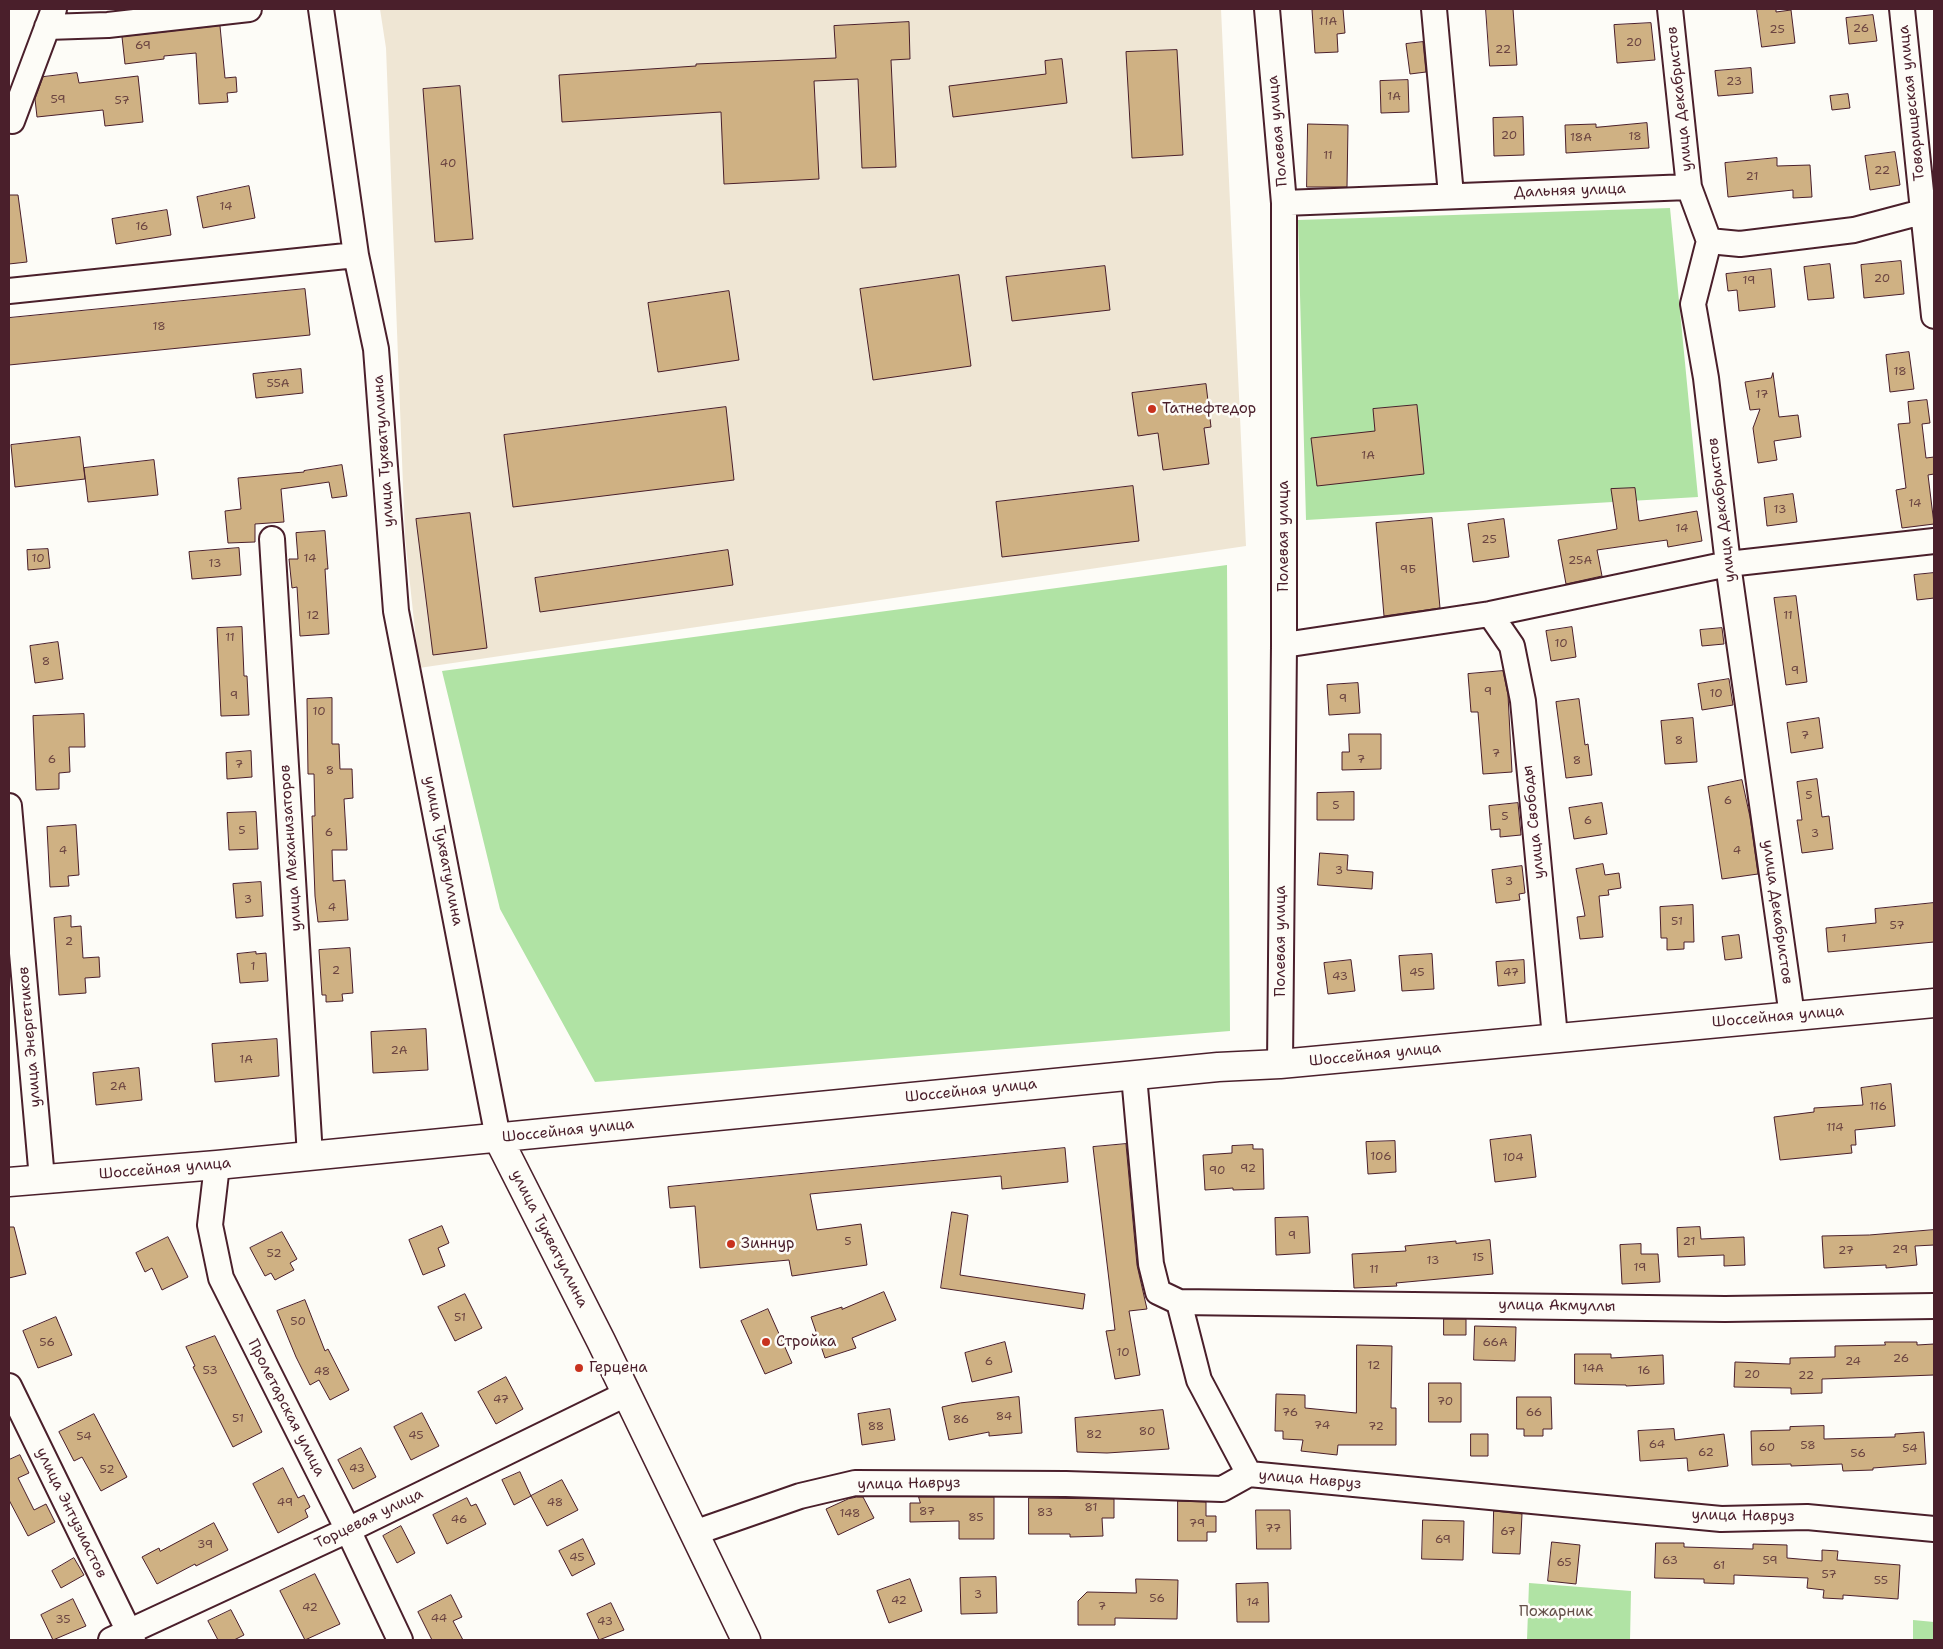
<!DOCTYPE html>
<html>
<head>
<meta charset="utf-8">
<style>
	body { margin:0 }
	#map { position:relative; width:1943px; height:1649px; overflow:hidden; background:#fdfcf7; font-family:"Shantell Sans",sans-serif }
	canvas { display:block }
	.frame { position:absolute; inset:0; border:10px solid #4a1f2b; pointer-events:none }
</style>
</head>
<body>
<div id="map">
<canvas width="1943" height="1649"></canvas>
<div class="frame"></div>
</div>
<script>
const context = document.querySelector('canvas').getContext('2d');
context.lineJoin = 'round';
function paint(path, color) { context.fillStyle = color; context.fill(path, 'evenodd'); }
function trace(path, color, width, dash) { context.strokeStyle = color; context.lineWidth = width; context.lineCap = dash ? 'butt' : 'round'; context.setLineDash(dash || []); context.stroke(path); }
function label(font, color, halo, rows, align = 'center') {
  context.font = font + ' "Shantell Sans",sans-serif'; context.lineWidth = 5; context.setLineDash([]); context.textBaseline = 'middle'; context.strokeStyle = halo; context.fillStyle = color; for (const [text, x, y, turn = 0] of rows) {
    context.save(); context.translate(x, y); context.rotate((+turn || 0) * Math.PI / 180); context.textAlign = isNaN(turn) ? turn : align; if (halo) context.strokeText(text, 0, 0); context.fillText(text, 0, 0); context.restore();
  }
}
const built = new Path2D(`
	M380,9h841l25,537 -827,122 -14,-131 -19,-489z`);
const green = new Path2D(`
	M1670,208l28,289 -392,23 -8,-300z
	M1227,565l3,466 -635,51 -95,-173 -58,-238z
	M1529,1583l102,8 -1,49h-103z
	M1913,1620l21,2v18h-21z`);
const building = new Path2D(`
	M1343,9l2,24 -8,1 1,18 -23,1 -3,-43z
	M1486,9h27l4,56 -27,1z
	M1757,9h19v3l15,-2 4,33 -33,4z
	M1873,15l4,26 -28,3 -3,-26z
	M909,22l1,37 -19,1 5,107 -34,1 -4,-89 -44,2 5,98 -95,5 -3,-72 -159,10 -3,-47 137,-9v-2l140,-6 -2,-32z
	M1651,23l4,37 -38,3 -3,-38z
	M220,26l5,52 11,-1 1,15 -10,1 1,9 -29,2 -3,-51 -32,3v3l-39,5 -3,-27z
	M1423,42l3,30 -16,2 -4,-30z
	M1177,50l6,105 -51,3 -6,-106z
	M1062,59l5,44 -114,14 -4,-31 97,-12 -1,-13z
	M1751,68l2,25 -35,3 -3,-25z
	M77,73l2,10 59,-7 5,46 -38,4 -2,-16 -66,7 -2,-18 8,-22z
	M1408,80l1,32 -28,1 -1,-32z
	M460,86l13,153 -38,3 -12,-153z
	M1848,94l2,14 -18,2 -2,-14z
	M1523,117l1,38 -30,1 -1,-38z
	M1647,123l2,25 -83,5 -1,-28 31,-1v3z
	M1308,124l40,1 -1,62h-40z
	M1895,152l5,33 -30,5 -5,-34z
	M1777,158v8l33,-1 2,32 -19,1v-8l-65,7 -3,-34z
	M249,186l6,32 -52,10 -6,-31z
	M9,195h9l9,67 -18,2z
	M167,210l4,25 -55,9 -4,-25z
	M1901,261l3,33 -40,4 -3,-33z
	M1830,264l4,34 -26,2 -4,-33z
	M1105,266l5,44 -98,11 -6,-44z
	M1771,269l4,38 -36,4 -2,-21 -9,1 -2,-17z
	M959,275l12,91 -98,14 -13,-91z
	M305,289l5,46 -301,30v-47z
	M729,291l10,69 -81,12 -10,-69z
	M1909,352l5,37 -24,3 -4,-37z
	M301,369l2,24 -47,5 -3,-24z
	M1773,373l6,44 19,-2 3,22 -27,4 3,19 -19,3 -5,-35 7,-19 -10,1 -5,-28 26,-4z
	M1206,384l5,43 -7,1 5,36 -46,6 -5,-37 -20,3 -6,-43z
	M1927,400l3,23 -8,1 4,34 8,-1v17l-6,1 6,49 -32,4 -6,-38 10,-2 -8,-64 12,-1 -2,-21z
	M1417,405l7,69 -107,12 -6,-48 64,-7 -2,-22z
	M726,407l8,73 -221,27 -9,-72z
	M80,437l5,42 -70,8 -4,-42z
	M154,460l4,35 -70,7 -4,-34z
	M342,465l5,31 -15,2 -3,-16 -48,7 3,33 -29,2v18l-27,1 -3,-32 16,-2 -3,-31 66,-6v-1z
	M1133,486l6,55 -137,16 -6,-55z
	M1635,488l4,33 58,-10 5,30 -34,6 -1,-7 -70,10 5,26 -36,8 -8,-44 59,-11 -6,-40z
	M1793,494l4,28 -30,4 -3,-28z
	M470,513l17,135 -54,7 -17,-136z
	M1432,518l8,90 -56,8 -8,-93z
	M1504,519l5,38 -36,5 -5,-38z
	M325,531l3,38h-3l4,65 -29,2 -3,-49 -5,1 -3,-29h9l-2,-26z
	M239,548l2,27 -49,4 -3,-27z
	M48,549l2,19 -22,2 -1,-20z
	M728,550l5,35 -193,27 -5,-34z
	M1934,573v25l-17,2 -3,-25z
	M1796,596l11,86 -21,3 -12,-87z
	M242,627l2,49h3l2,39 -28,1 -4,-88z
	M1572,627l4,30 -25,4 -5,-30z
	M1722,628l2,16 -22,2 -2,-16z
	M58,642l5,37 -28,4 -5,-37z
	M1503,671l5,24 4,77 -29,2 -5,-62h-7l-3,-38z
	M1729,679l4,26 -31,5 -4,-26z
	M1358,683l2,30 -31,2 -2,-30z
	M332,698v46h7l1,25h12l1,29 -9,1 3,51h-15l1,31 12,-1 3,40 -30,2 -3,-26 -3,-80h3l-1,-42h-6l-1,-75z
	M1579,699l6,46 3,-1 4,31 -26,3 -10,-76z
	M84,714l1,33h-16l1,25 -11,1v16l-23,1 -3,-74z
	M1693,718l4,44 -32,2 -4,-43z
	M1819,718l4,30 -32,5 -4,-30z
	M1349,734h32v35l-39,1v-18h7z
	M251,751l1,26 -25,2 -1,-26z
	M1817,779l5,38 7,-1 4,33 -31,4 -5,-33h5l-5,-38z
	M1742,780l8,37 8,57 -36,5 -14,-92z
	M1354,792v28h-37v-27z
	M1518,803l3,32 -21,2v-8l-9,1 -2,-24z
	M1602,803l5,31 -33,5 -5,-31z
	M256,812l2,37 -29,1 -2,-37z
	M76,825l3,50 -11,1 1,10 -19,1 -3,-60z
	M1320,853l28,2 -1,15 26,2 -1,17 -54,-4z
	M1603,864l2,11 14,-2 2,15 -13,2 1,5 -10,1 4,41 -23,2 -3,-22 8,-1 -9,-47z
	M1522,866l3,27 -6,1 1,6 -24,3 -4,-33z
	M261,882l2,34 -27,2 -3,-34z
	M1934,903v39l-106,10 -2,-24 50,-5 -1,-14z
	M1693,905l1,37h-10v7l-17,1v-12h-6l-1,-31z
	M71,916v11l10,-1 2,32 16,-1 1,20 -15,1 1,15 -27,2 -5,-77z
	M1739,935l3,23 -17,2 -3,-23z
	M350,948l3,45 -11,1 1,7 -17,1v-7h-4l-3,-45z
	M256,952v2l10,-1 2,28 -28,2 -3,-29z
	M1432,954l2,35 -32,2 -3,-35z
	M1351,960l4,31 -27,3 -4,-31z
	M1524,960l1,23 -27,3 -2,-24z
	M426,1029l2,41 -55,3 -2,-41z
	M277,1039l2,37 -64,6 -3,-38z
	M139,1068l3,32 -46,5 -3,-32z
	M1891,1084l4,42 -40,4 1,15h-5l1,8 -72,7 -6,-43 40,-5v-4l49,-3 -2,-17z
	M1531,1135l5,42 -41,5 -5,-42z
	M1395,1141l1,31 -28,2 -2,-32z
	M1126,1144l11,121 10,44 -18,2 11,64 -25,4 -9,-48 9,-1 -22,-183z
	M1253,1145v4h10l1,40 -31,1v-2l-28,2 -2,-35 29,-2v-7z
	M1065,1148l3,34 -66,7 -1,-13 -191,18 7,36 44,-6 6,41 -75,11 -3,-16 -89,8 -5,-62 -25,2 -2,-21z
	M952,1212l16,3 -8,60 125,19 -2,15 -142,-21z
	M1308,1217l2,36 -34,2 -1,-37z
	M442,1226l7,17 -11,5 7,18 -22,9 -14,-35z
	M9,1227h5l12,47 -17,4z
	M1700,1227l1,12 43,-2 1,28 -21,1v-11l-46,2 -1,-29z
	M1934,1230v15l-19,1 2,19 -31,3v-3l-62,3 -2,-32 47,-1z
	M282,1232l15,27 -7,4 4,7 -19,10 -4,-7 -6,3 -15,-28z
	M168,1237l20,40 -26,13 -10,-22 -7,4 -9,-19z
	M1490,1240l3,34 -97,9 1,3 -43,2 -2,-34 54,-3 -1,-5 51,-5v2z
	M1641,1244v10h17l2,28 -38,2 -2,-39z
	M884,1292l12,28 -44,18 4,10 -31,10 -14,-41 31,-10v2z
	M465,1294l17,34 -27,13 -17,-34z
	M305,1300l20,51 3,-2 21,41 -19,10 -11,-20 -9,5 -14,-28 -19,-46z
	M768,1309l24,54 -27,11 -24,-53z
	M56,1317l16,38 -34,13 -15,-37z
	M1444,1319h22v16h-22z
	M1475,1326l41,1 -1,34 -41,-1z
	M215,1336l47,96 -29,15 -40,-80 2,-1 -9,-19z
	M1005,1342l7,30 -40,10 -7,-29z
	M1885,1342h32v3l17,-1v31l-112,4v14l-31,1v-6l-57,-1 1,-25 55,2v-6l45,-1v-11l50,-1z
	M1357,1345l35,1 -1,62h5v37h-58l-1,10 -36,-4 2,-11 -20,-1v-8h-8l1,-37 29,1v13l51,5z
	M1575,1354h36v4l52,-3 1,29 -38,2v-1l-51,-1z
	M506,1377l17,32 -27,15 -18,-32z
	M1429,1383h32v39h-32z
	M1019,1397l3,36 -33,3v-4l-40,8 -7,-33 18,-4z
	M1517,1397h34l1,32h-9v7h-19v-7h-7z
	M890,1409l5,31 -33,5 -4,-31z
	M1163,1410l6,39 -62,4 -30,-1 -2,-34z
	M422,1413l17,33 -28,14 -17,-33z
	M94,1414l33,63 -26,14 -19,-34 -8,4 -15,-29z
	M1824,1426v13l71,-2v-3l29,-2 2,32 -53,4v2l-30,1 -1,-7 -51,2v-2l-39,1 -1,-34 39,-1v-3z
	M1674,1429l1,11 49,-6 4,32 -40,5 -1,-13 -47,3 -2,-30z
	M1471,1434h17v22h-17z
	M361,1448l15,29 -23,12 -15,-29z
	M20,1455l9,18 -11,5 16,32 12,-6 9,18 -27,14 -19,-36v-40z
	M283,1468l15,30 6,-3 6,12 -5,3 3,7 -30,16 -25,-49z
	M520,1472l11,24 -17,9 -12,-25z
	M562,1480l16,30 -31,16 -16,-30z
	M857,1497h6l11,21 -36,17 -12,-26 22,-10z
	M919,1497h75v42h-35v-18l-49,1v-19h10z
	M467,1498l4,8 5,-2 10,20 -39,20 -14,-29z
	M1029,1498l85,1v19h-12l1,18 -33,1v-3h-41z
	M1178,1501l28,1v14h10v16h-9v9h-29z
	M1256,1510h34l1,39h-34z
	M1494,1511l28,3 -2,40 -27,-1z
	M1423,1520l41,1 -1,39 -41,-1z
	M214,1523l14,27 -32,16 -1,-2 -38,20 -15,-27 17,-9 1,3z
	M401,1526l14,27 -18,10 -14,-27z
	M583,1539l12,25 -23,12 -13,-25z
	M1552,1542l28,3 -4,39 -28,-3z
	M1656,1543h28v4l69,2v-5l34,1v13l35,3v-11l16,1 -1,9 63,5 -2,34 -55,-4v4l-20,-1 1,-8 -17,-2 1,-10 -74,-3v9l-30,-1v-4l-49,-1z
	M74,1558l10,17 -23,13 -9,-17z
	M315,1574l25,50 -35,16 -25,-49z
	M996,1577l1,36 -36,1 -1,-36z
	M910,1579l12,32 -33,12 -12,-32z
	M1136,1579l42,1 -1,39 -62,-1v7h-37v-24l9,-9 49,1z
	M1268,1583l1,39h-32l-1,-38z
	M451,1595l11,22 -9,4 10,19h-31l-14,-28z
	M73,1599l13,27 -33,14 -12,-25z
	M611,1603l13,27 -25,10 -12,-26z
	M231,1610l13,25 -10,5h-16l-10,-19z`);
const minor = new Path2D(`
	M321,9l35,246 20,94 20,262 102,527
	M1267,9l17,194v442l-4,419
	M1434,9l17,186
	M1670,9l19,178 20,54 -16,63 13,74 22,186 64,452
	M1902,9l32,307
	M47,27l61,-2 141,-16
	M12,121l42,-112
	M1284,203l405,-16
	M1709,241l31,3 114,-14 68,-18
	M9,291l347,-36
	M272,539l38,617
	M1490,614l22,32 11,55 32,336
	M1284,645l206,-31 238,-50 206,-23
	M9,806l33,373
	M1134,1076l17,188 7,28 21,10 20,78 50,94
	M217,1165l-7,60 11,53 127,252 52,110
	M1179,1302l546,7 209,-3
	M9,1386l124,254
	M694,1533l106,-37 55,-13 211,1 156,5 27,-15 472,45 86,-2 127,12
	M111,1640l237,-110 278,-136`);
const major = new Path2D(`
	M498,1138l103,203 145,299
	M9,1182l208,-17 1001,-98 62,-3 654,-61`);
const markers = [
	[1152,409,5,"#c8321e"],
	[731,1244,5,"#c8321e"],
	[766,1342,5,"#c8321e"],
	[579,1368,5,"#c8321e"]
];
const numberNames = [
	["11А",1328,22],
	["26",1861,29],
	["25",1777,30],
	["20",1634,43],
	["69",143,46],
	["22",1503,50],
	["23",1734,82],
	["1А",1394,97],
	["59",58,100],
	["57",122,101],
	["20",1509,136],
	["18",1635,137],
	["18А",1581,138],
	["11",1328,156],
	["40",448,164],
	["22",1882,171],
	["21",1752,177],
	["14",226,207],
	["16",142,227],
	["20",1882,279],
	["19",1749,281],
	["18",159,327],
	["18",1900,372],
	["55А",278,384],
	["17",1762,395],
	["1А",1368,456],
	["14",1915,504],
	["13",1780,510],
	["14",1682,529],
	["25",1489,540],
	["10",38,559],
	["14",310,559],
	["25А",1580,561],
	["13",215,564],
	["9Б",1408,570],
	["12",313,616],
	["11",1788,616],
	["11",230,638],
	["10",1561,644],
	["8",46,662],
	["9",1795,671],
	["9",1488,692],
	["10",1716,694],
	["9",234,696],
	["9",1343,699],
	["10",319,712],
	["7",1805,736],
	["8",1679,741],
	["7",1496,754],
	["6",52,760],
	["7",1361,760],
	["8",1577,761],
	["7",239,765],
	["8",330,771],
	["5",1809,796],
	["6",1728,801],
	["5",1336,806],
	["5",1505,817],
	["6",1588,821],
	["5",242,831],
	["6",329,833],
	["3",1815,834],
	["4",63,851],
	["4",1737,851],
	["3",1339,871],
	["3",1509,882],
	["3",248,900],
	["4",332,908],
	["51",1677,922],
	["57",1897,926],
	["1",1844,939],
	["2",69,942],
	["1",253,967],
	["2",336,971],
	["45",1417,973],
	["47",1511,973],
	["43",1340,977],
	["2А",399,1051],
	["1А",246,1060],
	["2А",118,1087],
	["116",1878,1107],
	["114",1835,1128],
	["106",1381,1157],
	["104",1513,1158],
	["92",1248,1169],
	["90",1217,1171],
	["9",1292,1236],
	["5",848,1242],
	["21",1689,1242],
	["29",1900,1250],
	["27",1846,1251],
	["52",274,1254],
	["15",1478,1258],
	["13",1433,1261],
	["19",1640,1268],
	["11",1374,1270],
	["51",460,1318],
	["50",298,1322],
	["56",47,1343],
	["66А",1495,1343],
	["10",1123,1353],
	["26",1901,1359],
	["6",989,1362],
	["24",1853,1362],
	["12",1374,1366],
	["14А",1593,1369],
	["53",210,1371],
	["16",1644,1371],
	["48",322,1372],
	["20",1752,1375],
	["22",1806,1376],
	["47",501,1400],
	["70",1445,1402],
	["76",1290,1413],
	["66",1534,1413],
	["84",1004,1417],
	["51",238,1419],
	["86",961,1420],
	["74",1322,1426],
	["88",876,1427],
	["72",1376,1427],
	["80",1147,1432],
	["82",1094,1435],
	["45",416,1436],
	["54",84,1437],
	["64",1657,1445],
	["58",1808,1446],
	["60",1767,1448],
	["54",1910,1449],
	["62",1706,1453],
	["56",1858,1454],
	["43",357,1469],
	["52",107,1470],
	["49",285,1503],
	["48",555,1503],
	["81",1091,1508],
	["87",927,1512],
	["83",1045,1513],
	["148",850,1514],
	["85",976,1518],
	["46",459,1520],
	["79",1197,1524],
	["77",1273,1529],
	["67",1508,1532],
	["69",1443,1540],
	["39",205,1545],
	["45",577,1558],
	["63",1670,1561],
	["59",1770,1561],
	["65",1564,1563],
	["61",1719,1566],
	["57",1829,1575],
	["55",1881,1581],
	["3",978,1595],
	["56",1157,1599],
	["42",899,1601],
	["14",1253,1603],
	["7",1102,1607],
	["42",310,1608],
	["44",439,1619],
	["35",63,1620],
	["43",605,1622]
];
const streetNames = [
	["улица Декабристов",1680,99,-96],
	["Товарищеская улица",1912,103,-96],
	["Полевая улица",1278,131,-95],
	["Дальняя улица",1570,191,-2],
	["улица Тухватуллина",384,451,-94],
	["улица Декабристов",1722,510,-97],
	["Полевая улица",1284,536,-90],
	["улица Свободы",1534,822,-96],
	["улица Механизаторов",291,848,-94],
	["улица Тухватуллина",443,851,79],
	["улица Декабристов",1777,912,82],
	["Полевая улица",1281,941,-90],
	["Шоссейная улица",1778,1017,-5],
	["улица Энергетиков",30,1037,-95],
	["Шоссейная улица",1375,1055,-6],
	["Шоссейная улица",971,1091,-6],
	["Шоссейная улица",568,1131,-6],
	["Шоссейная улица",165,1169,-5],
	["улица Тухватуллина",549,1239,63],
	["улица Акмуллы",1557,1306,1],
	["Пролетарская улица",286,1408,63],
	["улица Навруз",1310,1480,5],
	["улица Навруз",909,1484,-1],
	["улица Энтузиастов",71,1513,64],
	["улица Навруз",1743,1516,1],
	["Торцевая улица",369,1519,-26]
];
const poiNames = [
	["Татнефтедор",1162,409],
	["Зиннур",741,1244],
	["Стройка",776,1342],
	["Герцена",589,1368]
];
const parkNames = [
	["Пожарник",1556,1612]
];
paint(built, '#efe6d4');
paint(green, '#b0e3a4');
paint(building, '#cfb183');
trace(building, '#4a1f2b', 1);
trace(minor, '#4a1f2b', 28);
trace(major, '#4a1f2b', 31);
trace(minor, '#fdfcf7', 24);
trace(major, '#fdfcf7', 28);
for (const [x, y, r, color] of markers) { const dot = new Path2D(); dot.arc(x, y, r, 0, 2 * Math.PI); context.fillStyle = color; context.fill(dot); trace(dot, '#fdfcf7', 2); }
label('12px', '#6b4441', null, numberNames);
label('15px', '#4a1f2b', '#fdfcf7', streetNames);
label('15px', '#4a1f2b', '#fdfcf7', poiNames, 'left');
label('15px', '#645049', '#fdfcf7', parkNames);
</script>
</body>
</html>
